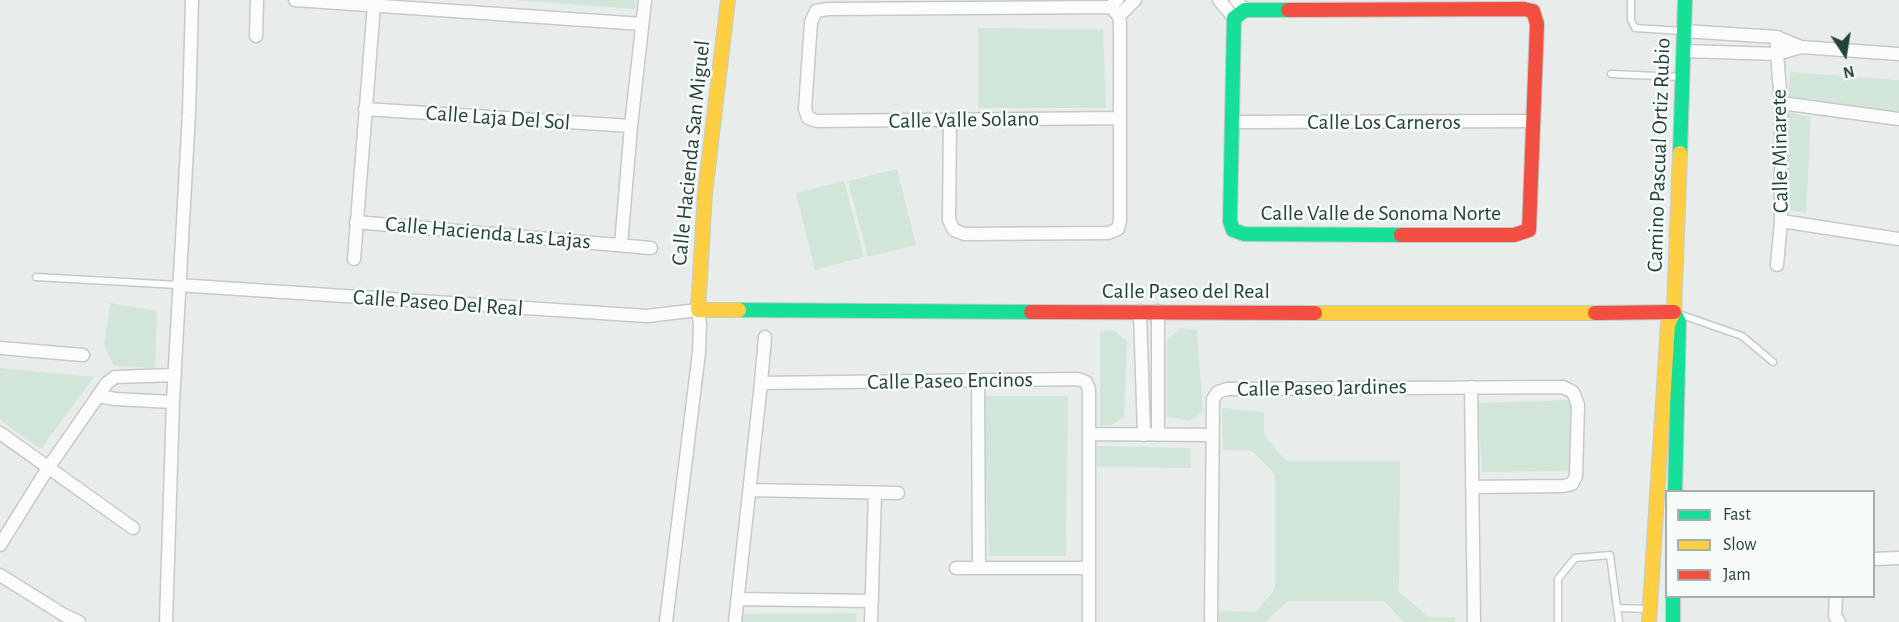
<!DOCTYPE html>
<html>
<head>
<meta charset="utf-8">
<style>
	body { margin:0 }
	#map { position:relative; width:1899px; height:622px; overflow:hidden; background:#e8edeb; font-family:"Alegreya Sans",sans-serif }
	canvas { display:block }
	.legend { position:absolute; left:1665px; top:490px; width:210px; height:108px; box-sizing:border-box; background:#f7fbf9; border:2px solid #a3b1ad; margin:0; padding:8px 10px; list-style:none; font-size:18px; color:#24423a }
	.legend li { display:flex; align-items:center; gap:12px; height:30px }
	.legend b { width:30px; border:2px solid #a3b1ad }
	.north { position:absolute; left:1815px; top:24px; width:60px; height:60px; -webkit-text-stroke:4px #f7fbf9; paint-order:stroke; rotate:168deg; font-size:16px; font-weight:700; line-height:24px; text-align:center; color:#24423a }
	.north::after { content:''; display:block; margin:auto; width:21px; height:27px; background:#24423a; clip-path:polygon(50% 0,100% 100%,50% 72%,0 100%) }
</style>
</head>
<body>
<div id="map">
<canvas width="1899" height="622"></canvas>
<ul class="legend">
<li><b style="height:8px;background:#16e098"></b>Fast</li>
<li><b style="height:8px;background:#ffcf43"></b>Slow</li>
<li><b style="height:8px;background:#f24e42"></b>Jam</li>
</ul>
<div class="north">N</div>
</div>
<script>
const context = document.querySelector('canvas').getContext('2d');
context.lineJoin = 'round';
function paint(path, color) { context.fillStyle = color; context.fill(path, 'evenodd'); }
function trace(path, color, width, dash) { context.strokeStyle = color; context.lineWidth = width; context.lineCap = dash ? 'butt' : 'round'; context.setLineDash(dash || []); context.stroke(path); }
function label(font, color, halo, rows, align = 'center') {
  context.font = font + ' "Alegreya Sans",sans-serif'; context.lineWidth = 5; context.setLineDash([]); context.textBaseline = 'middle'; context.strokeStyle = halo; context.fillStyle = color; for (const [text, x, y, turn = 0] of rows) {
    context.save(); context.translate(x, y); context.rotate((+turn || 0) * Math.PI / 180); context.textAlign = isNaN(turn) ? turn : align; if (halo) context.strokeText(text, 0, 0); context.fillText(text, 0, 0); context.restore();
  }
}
const green = new Path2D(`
	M513,0h123l-1,9z
	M978,28l125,1 3,79h-128z
	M1790,72l109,8v38l-111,-16z
	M1783,111l28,6 -5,96 -26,-4z
	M897,169l19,76 -48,12 -20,-76z
	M844,181l20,76 -49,13 -19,-77z
	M110,303l47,8 -2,57 -41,-2 -10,-20z
	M1180,328l17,2 6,81 -13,10 -23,-4v-77z
	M1114,330l13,12 -3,75 -13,8h-11v-94z
	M0,368l94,9 -53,72 -41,-29z
	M983,396h85l-2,160h-77z
	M1571,400l-2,71 -87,1 -4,-69z
	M1222,408l42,4v23l22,26h114l-1,131 30,25h26v5h-51l-20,-21h-96l-23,21h-46l-1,-11 38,1 19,-23v-115l-23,-23 -29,-1z
	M1097,446l94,2v20l-94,-1z
	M857,613l-1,9h-116l2,-8z`);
const lane = new Path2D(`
	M1631,0v20l4,8 48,3
	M1611,74l71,3
	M36,277l142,8
	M1679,314l63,22 31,26
	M1558,622v-43l17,-21 35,-3 7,53
	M1619,622l-2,-14 32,1`);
const street = new Path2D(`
	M295,0l347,24
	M1117,0l-6,7 -283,2 -12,2 -5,11 -6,87 3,9 9,3 303,-3
	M1219,0l15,18
	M1236,0l9,10
	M1119,16l16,-16
	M1684,31l93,6 24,10 98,7
	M256,36l1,-36
	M1684,51l93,3 24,-7
	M1781,103l118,16
	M365,109l266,17
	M950,120l-1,100 5,10 10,4 144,-1 10,-4 2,-8v-197l-1,-8 -8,-9
	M1233,122l301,-1
	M1781,221l118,18
	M356,222l295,26
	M621,245l10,-119 14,-126
	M354,259l20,-254
	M1777,265l4,-44v-118l-4,-49v-17
	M178,285l469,31 51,-6 2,14 -1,28 -33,270
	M1140,311l4,124
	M0,348l83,7
	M978,381l1,187
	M761,383l317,-4 8,3 3,7v233
	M1471,387l3,235
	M98,396l17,3 58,3
	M0,433l133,95
	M1089,434l124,1
	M1158,435v-124
	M750,490l148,3
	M0,545l48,-77 59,-85 8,-6 60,-2
	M1874,559l25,-1
	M956,568h133
	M0,575l64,40 15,7
	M1836,596l-1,20 4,6
	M738,599l134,2
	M166,622l7,-220 16,-289 3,-113
	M735,622l26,-239 4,-46
	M871,622l4,-129
	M1211,622l2,-223 5,-7 9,-3 336,-2 10,5 5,13 -2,71 -4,8 -9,2 -91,1`);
const fast = new Path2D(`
	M1288,10h-43l-11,8 -4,203 3,9 11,4 157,1
	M1680,153l5,-153
	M739,310l292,2
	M1675,492l4,-170 -3,-6
	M1673,596v26`);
const slow = new Path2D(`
	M728,0l-23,193 -7,117h41
	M1315,313h280
	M1649,622l19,-298 6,-12 6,-159`);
const jam = new Path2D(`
	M1288,10l236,-1
	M1401,235h113l15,-5 8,-206 -4,-13 -9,-2
	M1031,312l284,1
	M1595,313l79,-1`);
const streetNames = [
	["Calle Laja Del Sol",498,118,4],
	["Calle Valle Solano",964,120,-1],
	["Calle Los Carneros",1384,122],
	["Calle Minarete",1780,151,-91],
	["Calle Hacienda San Miguel",691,153,-84],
	["Camino Pascual Ortiz Rubio",1659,155,-88],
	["Calle Valle de Sonoma Norte",1381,213],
	["Calle Hacienda Las Lajas",488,233,5],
	["Calle Paseo del Real",1186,291],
	["Calle Paseo Del Real",438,303,4],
	["Calle Paseo Encinos",950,381,-1],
	["Calle Paseo Jardines",1322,388,-1]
];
paint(green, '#d1e6d8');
trace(lane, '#c5cac8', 9);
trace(street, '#c5cac8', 15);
trace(fast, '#c3cbc8', 16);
trace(slow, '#c3cbc8', 16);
trace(jam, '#c3cbc8', 16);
trace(lane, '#fcfcfc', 6);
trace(street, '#fcfcfc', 12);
trace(fast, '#16e098', 14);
trace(slow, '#ffcf43', 14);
trace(jam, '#f24e42', 14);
label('22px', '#24423a', '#f7fbf9', streetNames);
</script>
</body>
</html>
